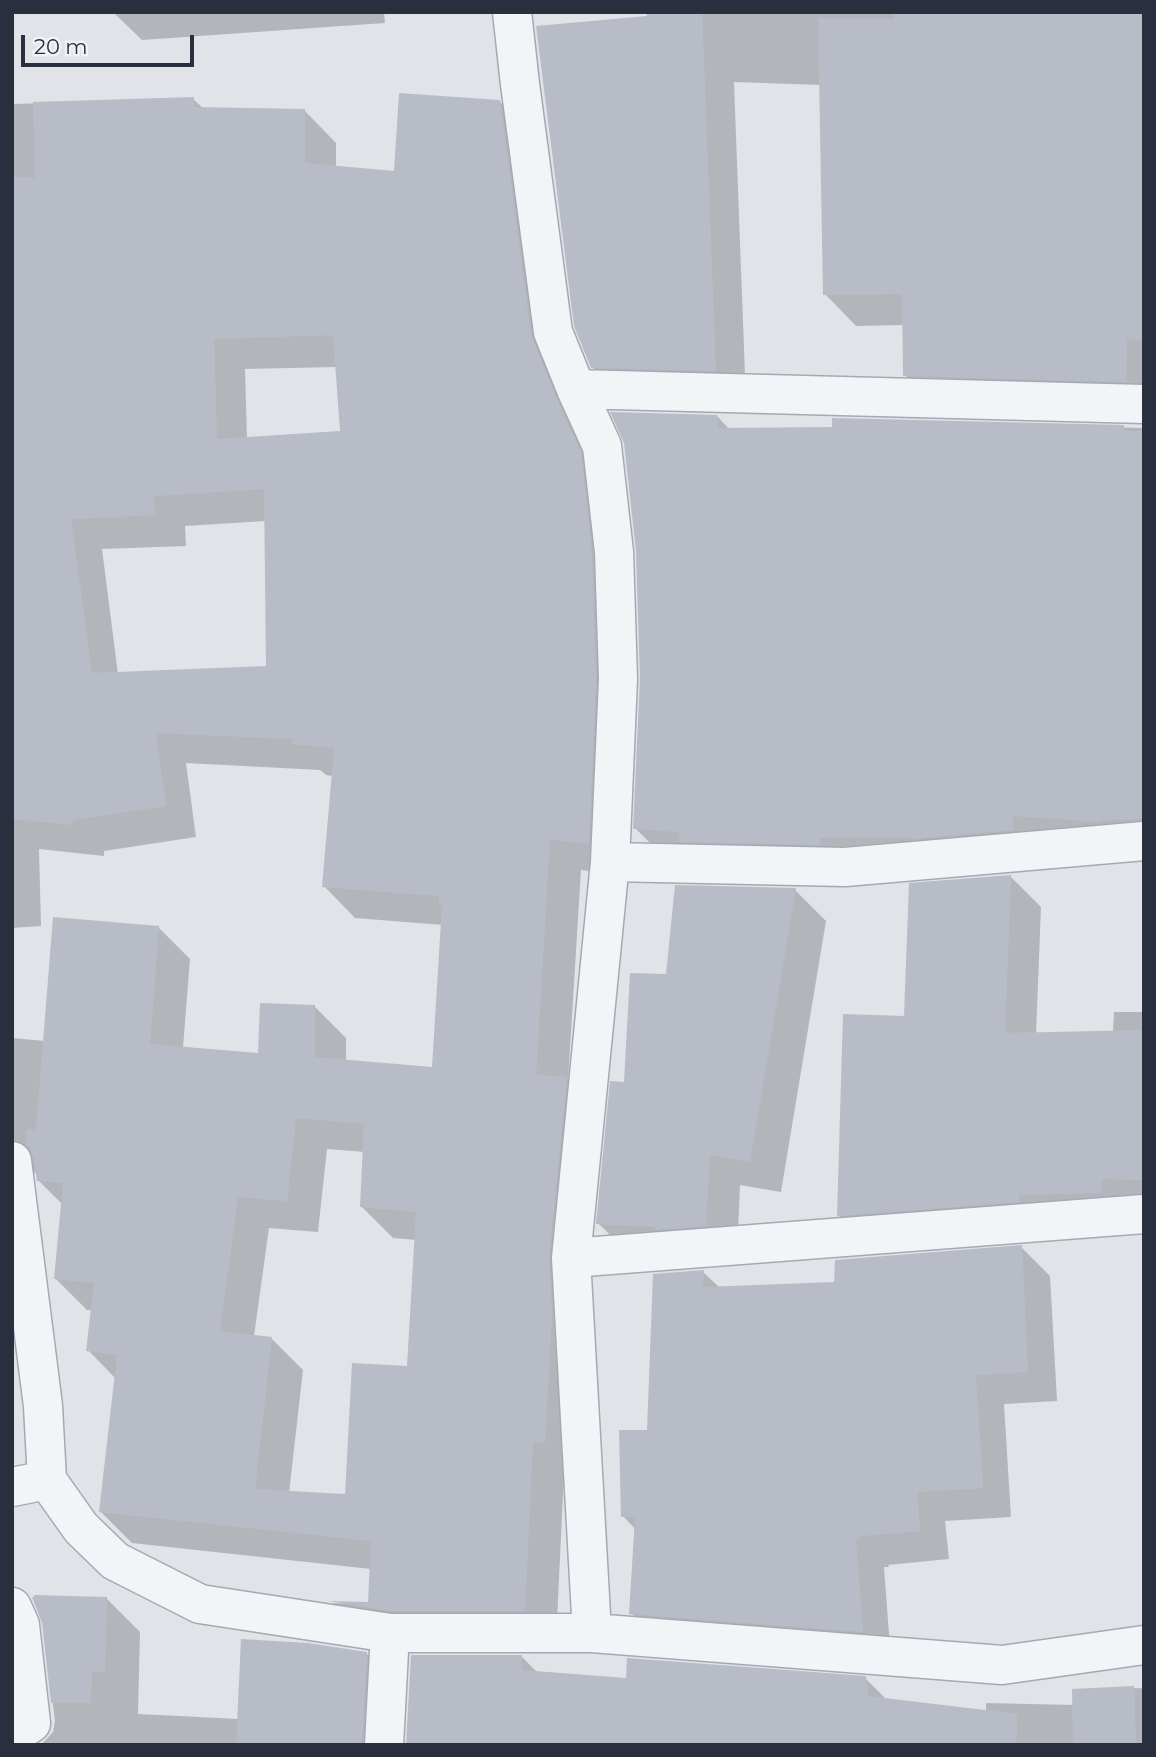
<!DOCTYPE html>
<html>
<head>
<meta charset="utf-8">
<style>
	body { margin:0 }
	#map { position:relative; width:1156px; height:1757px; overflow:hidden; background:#e1e3e9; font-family:Montserrat,sans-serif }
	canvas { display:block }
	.frame { position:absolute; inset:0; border:14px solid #2a2f40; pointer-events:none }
	.scale { position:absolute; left:21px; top:35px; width:173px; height:32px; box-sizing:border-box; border:4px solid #2a2f40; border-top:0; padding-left:9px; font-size:21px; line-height:24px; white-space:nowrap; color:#2a2f40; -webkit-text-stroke:5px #f0f2f6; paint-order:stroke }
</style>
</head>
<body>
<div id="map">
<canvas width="1156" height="1757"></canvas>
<div class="frame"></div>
<div class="scale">20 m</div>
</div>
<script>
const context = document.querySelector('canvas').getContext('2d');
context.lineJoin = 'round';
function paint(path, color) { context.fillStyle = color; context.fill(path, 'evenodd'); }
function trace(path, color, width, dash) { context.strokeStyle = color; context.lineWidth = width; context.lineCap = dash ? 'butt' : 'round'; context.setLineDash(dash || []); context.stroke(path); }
const shadow = new Path2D(`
	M113,12h271l1,11 -243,17z
	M703,12h441v400l-208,-5 -31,-32 -1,-50 -48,1 -31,-32 -4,-209 -87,-3 12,320 -122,-4 -32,-31 -55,-340z
	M193,99l11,10 101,2 31,32v25l59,5 104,-72 32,32 56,297 33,445 -39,-5 -13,211 30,29 -34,363 -8,169 -195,-10 -29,-29 37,1 2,-35 -239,-26 -31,-31 15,-133 -28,-29 4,-40h-5l-31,-31 6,-75 -24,-24 -1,-8 -25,10v-144l33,3 113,-114 32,32 -7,89 77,6 54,-48 32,32v23l88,7 9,-143 -88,-7 -31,-32 9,-110 -7,-1 -6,-5 -134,-7 10,74 -92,14v5l-65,-7 2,77 -29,2v-824zM337,367l5,66 -95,6 -2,-70zM266,521l2,147 -150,6 -16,-125 84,-3 -1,-20zM327,1149l38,3 -3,55 31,31 23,2 -7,128 -62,128 -58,-3 14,-123 -32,-32 -17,-2 15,-108 49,4z
	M717,416l13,14 104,-1v-10l310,9v423l-477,9 -32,-32z
	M1010,876l31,31 -5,127 77,-2 1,-20h30v198l-275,36 -31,-31 68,-197z
	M795,890l31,31 -45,271 -41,-7 -3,71 -108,-2 -31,-31 28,-139 41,-108z
	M1021,1247l29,29 7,125 -53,3 7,113 -66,4 4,38 -61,6 1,2h-5l7,94 -230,-18 -30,-30 5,-83 -13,-14 25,-85 55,-159 17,16 116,-5z
	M32,1597l74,1 34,34 -2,82 101,5 127,-66 34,34 -3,58h-356l12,-13 2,-11 -12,-99z
	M522,1657l16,16 89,7 238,-2 23,23 98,11v-9l88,2 -1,-15 71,-2v57h-736z`);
const building = new Path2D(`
	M646,12h56l14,359 -125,-3 -17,-42 -38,-300 111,-10z
	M894,12h250v328l-17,-1 -1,43 -223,-6 -1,-82 -79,1 -5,-277 76,1z
	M399,93l101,7 31,235 25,62 25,55 11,102 4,125 -7,165 -39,-5 -14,236 31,2 -18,179 3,59 -7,128 -12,-1 -8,169h-133l-64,-10 40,1 3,-61 -272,-29 18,-157 -31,-4 8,-68 -40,-4 9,-96 -26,-2 -3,-23 -4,-10 -4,-3 1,-16 9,1 17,-213 106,9 -9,118 108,9 2,-50 55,2v52l117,10 10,-162h-3v-9l-117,-9 12,-139 -42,-4 1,-5 -137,-6 10,73 -93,14v5l-61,-6v-642l23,1 -2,-76 161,-5v10l111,2v54l89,8zM333,335l7,96 -123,8 -3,-100zM264,489l2,177 -174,7 -21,-154 84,-4 -1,-19zM296,1118l68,6 -4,83 56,5 -9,154 -55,-3 -7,131 -90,-5 17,-152 -52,-6 18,-134 49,4z
	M610,412l107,3 1,13 114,-1v-9l292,7v6h20v388l-43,1v2l-88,-6v14l-103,9v-2l-90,1v7l-141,-3 1,-10 -47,-3 7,-151 -4,-127 -12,-108z
	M1011,875l-6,158 139,-3v150l-43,-1 1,14 -83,2v7l-182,14 6,-202 61,2 5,-133z
	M675,885l121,3 -46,274 -40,-7 -4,71 -51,4v-3l-59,-3 14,-143 14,1 6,-109 36,1z
	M1022,1245l6,127 -52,3 7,113 -66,4 3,39 -60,5v3h-4l7,93 -234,-18 6,-97h-14l-2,-87h28l6,-156 51,-4 -1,17 131,-5 1,-22z
	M34,1595l73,2 -2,75h-13l-1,31h-40l-9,-80 -8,-21z
	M241,1639l67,4 59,9 -5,93h-126z
	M411,1655h111v15l104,8 1,-20 239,18 2,20 150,18 -2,31h-610z
	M1134,1686l2,57 -63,2 -1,-56z`);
const minor = new Path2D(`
	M512,12l8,72 33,248 23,57 26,57 12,106 4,127 -8,183 -39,396 21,375
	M576,389l568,15
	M610,862l235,5 299,-26
	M12,1161l31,245 4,74 34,48 34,33 85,43 190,29h202l410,32 142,-20
	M571,1258l573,-44
	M12,1487l35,-7
	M12,1607l8,18 11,98 -19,13
	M384,1745l6,-112`);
paint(shadow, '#0003');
paint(building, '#b8bcc6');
trace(minor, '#a6a9b3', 41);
trace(minor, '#f3f4f7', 38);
</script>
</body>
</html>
